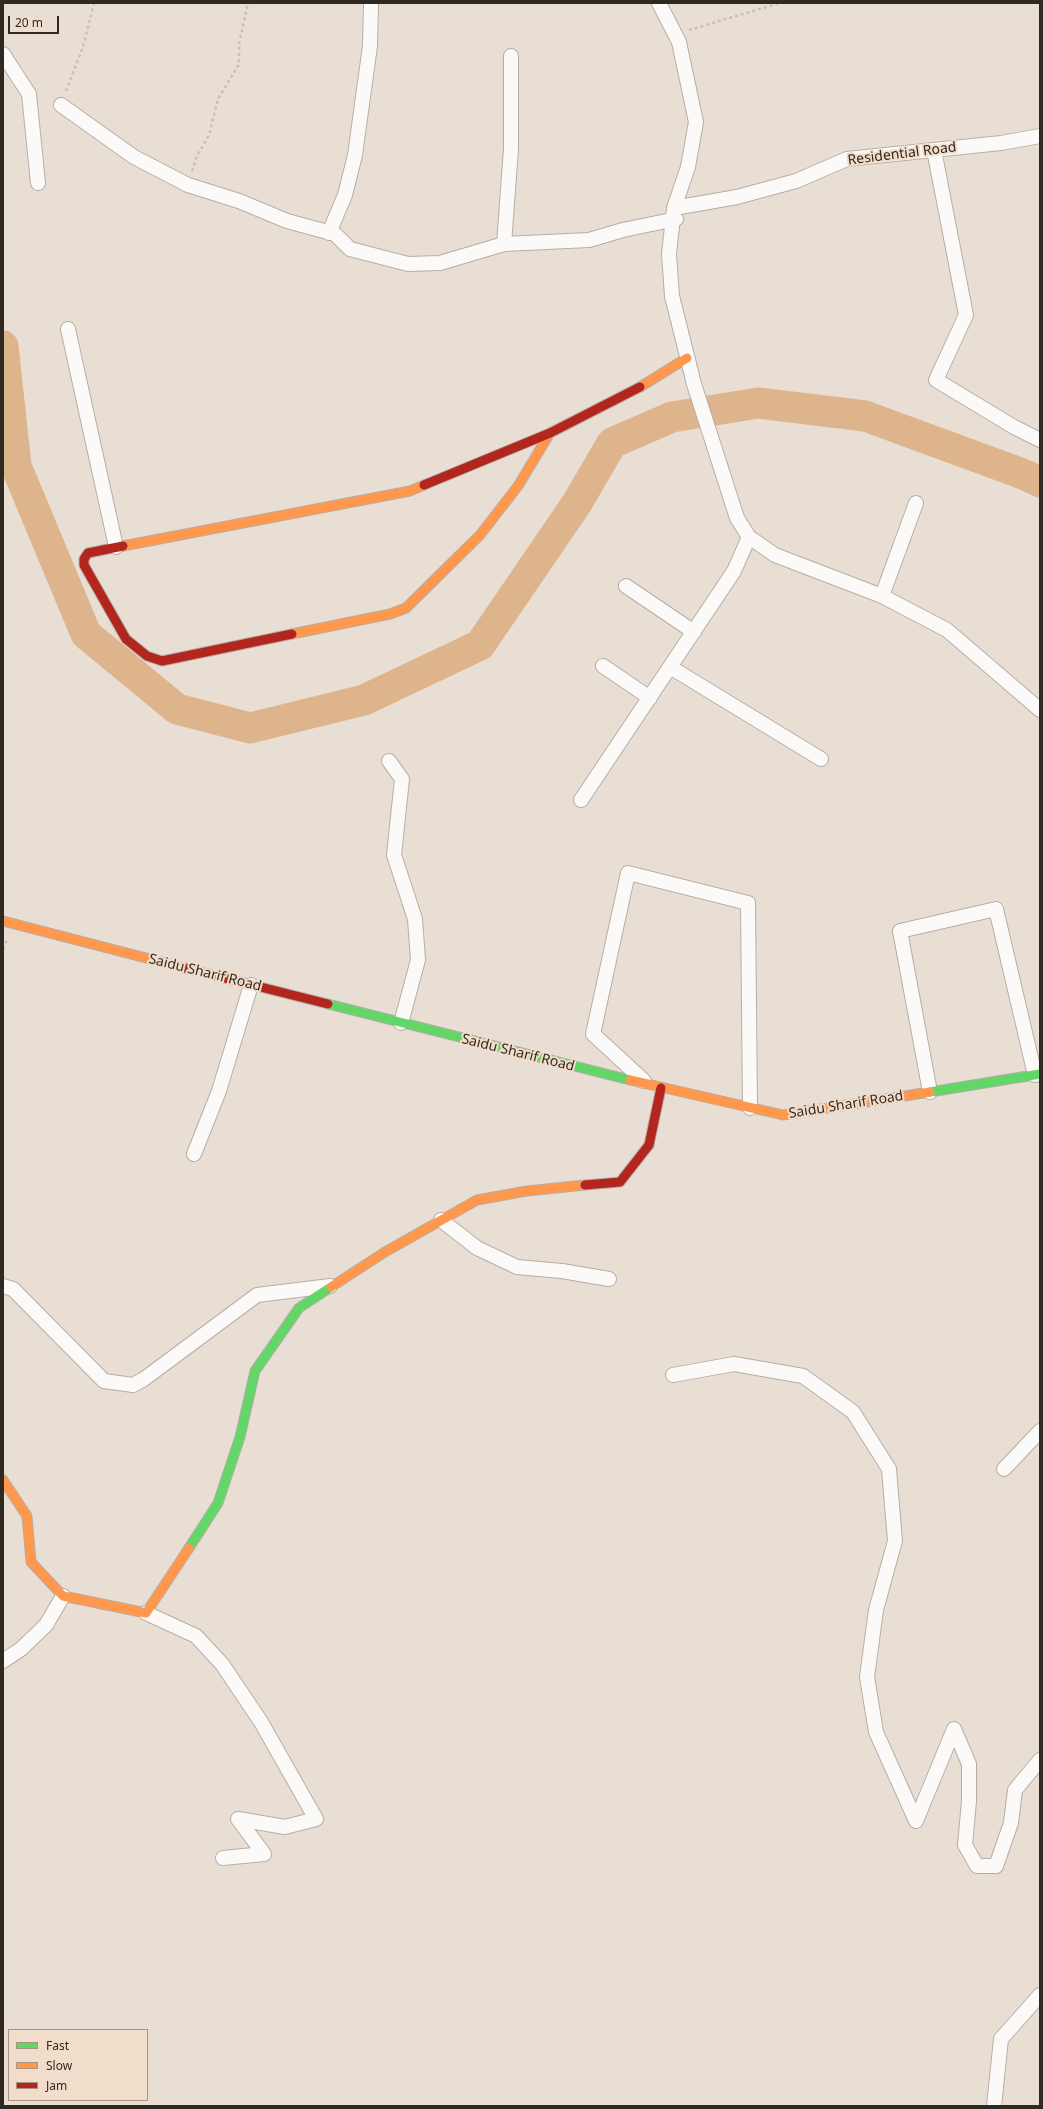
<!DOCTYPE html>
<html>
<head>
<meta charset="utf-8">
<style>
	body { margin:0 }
	#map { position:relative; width:1043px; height:2109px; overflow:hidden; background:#e9ded4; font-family:"Noto Sans",sans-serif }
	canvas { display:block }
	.frame { position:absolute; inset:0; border:4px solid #302922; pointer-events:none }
	.legend { position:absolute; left:8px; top:2029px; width:140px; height:72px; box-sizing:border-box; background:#f2ddcb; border:1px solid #a49587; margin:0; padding:5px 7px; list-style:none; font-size:12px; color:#302922 }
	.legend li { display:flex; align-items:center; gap:8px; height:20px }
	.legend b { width:20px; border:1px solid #a49587 }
	.scale { position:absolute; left:8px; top:16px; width:51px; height:18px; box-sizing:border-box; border:2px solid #302922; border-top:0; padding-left:5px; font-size:12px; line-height:14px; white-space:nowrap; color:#302922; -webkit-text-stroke:3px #f2ddcb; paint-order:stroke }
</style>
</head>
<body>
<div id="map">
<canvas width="1043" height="2109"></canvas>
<div class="frame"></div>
<ul class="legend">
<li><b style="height:5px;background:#63d668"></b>Fast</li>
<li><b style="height:5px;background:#ff974d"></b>Slow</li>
<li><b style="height:5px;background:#b3261e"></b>Jam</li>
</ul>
<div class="scale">20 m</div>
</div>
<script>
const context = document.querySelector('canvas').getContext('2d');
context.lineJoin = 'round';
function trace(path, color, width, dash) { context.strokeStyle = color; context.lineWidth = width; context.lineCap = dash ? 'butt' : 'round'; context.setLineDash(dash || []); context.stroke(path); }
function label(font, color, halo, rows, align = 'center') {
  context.font = font + ' "Noto Sans",sans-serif'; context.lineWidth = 4; context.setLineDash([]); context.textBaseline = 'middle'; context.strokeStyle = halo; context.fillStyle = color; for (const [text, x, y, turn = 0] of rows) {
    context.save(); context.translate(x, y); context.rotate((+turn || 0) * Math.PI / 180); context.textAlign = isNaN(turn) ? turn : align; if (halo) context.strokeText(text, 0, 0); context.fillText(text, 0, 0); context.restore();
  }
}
const river = new Path2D(`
	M3,346l13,120 70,168 91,75 73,19 114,-28 116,-55 97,-142 35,-60 60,-26 86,-14 107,13 158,58 17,8`);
const path = new Path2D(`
	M689,30l91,-27
	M66,91l17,-44 11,-44
	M192,171l5,-15 12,-21 9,-36 21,-35v-20l9,-41
	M3,949l4,-9`);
const street = new Path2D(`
	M659,3l20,39 17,80 -8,45 -14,41 -5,46 3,42 22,88 43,134 12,19 26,18 107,41 65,34 93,80
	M3,54l26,40 9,89
	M61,105l73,52 54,28 51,16 48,20 48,13 15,15 58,15 32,-1 64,-19 85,-4 34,-10 53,-11
	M934,150l32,165 -30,65 78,47 26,13
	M674,208l63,-11 59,-16 51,-22 154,-16 39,-7
	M329,233l16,-38 10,-40 15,-109 1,-43
	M504,244l7,-95v-93
	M68,329l48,218
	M626,586l68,46
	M882,596l34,-93
	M603,666l47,32
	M670,667l151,92
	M389,761l13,18 -8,76 21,64 3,41 -17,63
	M581,800l153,-229 15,-34
	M644,1081l-51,-47 35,-161 120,30 2,205
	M930,1092l-30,-161 96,-22 39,166
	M194,1154l25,-63 32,-106
	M441,1220l36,28 40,19 45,4 47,8
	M3,1286l10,3 91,92 29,4 11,-6 113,-84 73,-9
	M673,1375l61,-11 69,12 50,36 36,57 6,72 -19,69 -9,67 9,55 40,89 38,-92 15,35v37l-4,44 12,21h19l15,-43 4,-33 25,-30
	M1004,1469l36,-38
	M146,1613l50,23 26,28 39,58 55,97 -31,8 -47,-8 26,35 -41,4
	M3,1661l18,-12 25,-24 17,-29
	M994,2106l7,-67 39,-44`);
const fast = new Path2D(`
	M328,1004l302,76
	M930,1092l110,-18
	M189,1548l29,-45 22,-66 15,-66 44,-63 32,-21`);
const slow = new Path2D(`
	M640,387l47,-29
	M123,546l287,-55 14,-6
	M292,634l98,-20 16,-6 74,-73 38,-49 32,-53
	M3,921l174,45
	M630,1080l153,35 147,-23
	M331,1287l54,-35 92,-52 50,-9 58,-6
	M3,1480l24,36 4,46 32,34 83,17 43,-65`);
const jam = new Path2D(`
	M424,485l126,-52 90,-46
	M123,546l-35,7 -4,6v6l42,74 21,17 15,5 130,-27
	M177,966l151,38
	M585,1185l35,-3 29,-37 12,-57`);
const streetNames = [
	["Residential Road",902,154,-7],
	["Saidu Sharif Road",205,973,14],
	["Saidu Sharif Road",518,1053,14],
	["Saidu Sharif Road",846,1105,-9]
];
trace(river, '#deb48d', 31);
trace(street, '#b6aea6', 16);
trace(fast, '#b6aea6', 11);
trace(slow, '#b6aea6', 11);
trace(jam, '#b6aea6', 11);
trace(path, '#c5c1be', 2.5, [3, 3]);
trace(street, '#fcfaf9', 14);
trace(fast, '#63d668', 9);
trace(slow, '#ff974d', 9);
trace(jam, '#b3261e', 9);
label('14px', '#302922', '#f2ddcb', streetNames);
</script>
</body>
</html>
